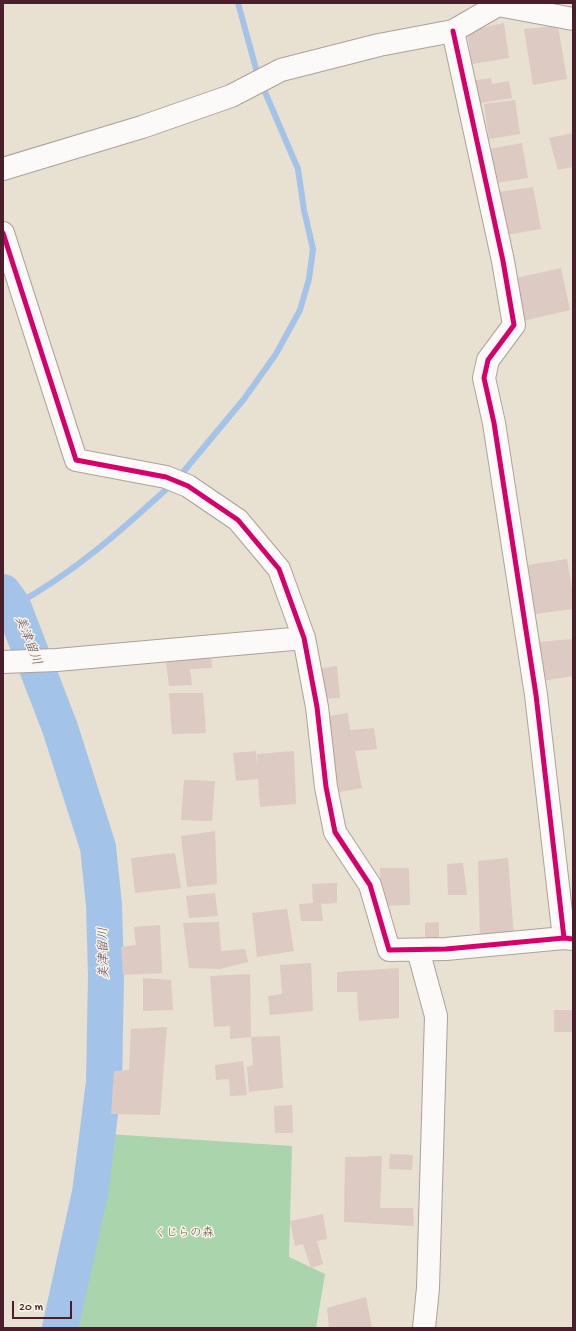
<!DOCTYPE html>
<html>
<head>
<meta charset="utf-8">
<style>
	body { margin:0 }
	#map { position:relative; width:576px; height:1331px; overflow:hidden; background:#e8e0d1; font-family:"Gochi Hand",sans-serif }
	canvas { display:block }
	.frame { position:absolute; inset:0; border:4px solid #4a1f2b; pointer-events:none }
	.scale { position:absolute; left:12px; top:1301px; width:60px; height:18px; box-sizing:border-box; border:2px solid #4a1f2b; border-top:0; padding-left:5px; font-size:12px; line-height:14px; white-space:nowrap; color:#4a1f2b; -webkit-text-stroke:3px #fcf5e5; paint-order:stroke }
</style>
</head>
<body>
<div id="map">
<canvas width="576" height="1331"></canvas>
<div class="frame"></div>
<div class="scale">20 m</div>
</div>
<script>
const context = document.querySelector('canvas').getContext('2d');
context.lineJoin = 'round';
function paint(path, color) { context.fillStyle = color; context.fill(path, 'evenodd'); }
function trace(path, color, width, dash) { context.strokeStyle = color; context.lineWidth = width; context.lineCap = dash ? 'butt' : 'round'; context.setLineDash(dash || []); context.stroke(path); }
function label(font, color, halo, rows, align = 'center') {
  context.font = font + ' "Gochi Hand","Klee One",sans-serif'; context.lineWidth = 3; context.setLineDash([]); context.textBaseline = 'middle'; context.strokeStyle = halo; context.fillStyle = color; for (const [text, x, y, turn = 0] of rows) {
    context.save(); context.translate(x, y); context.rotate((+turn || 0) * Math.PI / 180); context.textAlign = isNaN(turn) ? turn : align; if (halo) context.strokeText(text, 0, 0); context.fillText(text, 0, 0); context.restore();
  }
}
const green = new Path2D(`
	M108,1134l184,12 -3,111 36,17 -9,54h-249z`);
const stream = new Path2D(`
	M238,3l20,73
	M179,477l65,-78 32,-45 24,-44 9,-31 4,-30 -9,-39 -6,-41 -36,-84
	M13,606c60,-32 110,-77 159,-122`);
const river = new Path2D(`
	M3,592l10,14 47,122 38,119 6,58 2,70 -2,107 -14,111 -30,135`);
const building = new Path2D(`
	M504,23l5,35 -37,6 -5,-33z
	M558,26l9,53 -34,6 -9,-56z
	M491,78l1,6 17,-3 3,17 -37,6 -4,-23z
	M515,100l5,34 -31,5 -5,-35z
	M573,133v34l-15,3 -9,-32z
	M522,143l6,35 -32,5 -7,-34z
	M533,187l8,42 -35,6 -7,-43z
	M561,268l9,42 -47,11 -11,-42z
	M567,559l6,34v16l-38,5 -7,-49z
	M573,639v37l-30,5 -5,-39z
	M187,649l24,2 1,17 -22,1 2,16 -23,1 -3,-24 22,-2z
	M337,666l3,32 -19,1 -4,-30z
	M169,693h34l3,40 -34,1z
	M348,713l2,17 24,-2 3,21 -22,2 7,37 -28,5 -10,-76z
	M256,751l1,17v-14l37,-3 2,53 -36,3 -2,-28 -22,2 -3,-28z
	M184,780l31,1 -3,40 -31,-1z
	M215,831l2,53 -30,3 -6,-51z
	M175,853l6,35 -46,5 -4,-35z
	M508,858l6,79 -34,1 -2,-77z
	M463,863l4,32h-19l-1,-31z
	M380,868h29l1,37 -29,1z
	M337,883v20l-16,1 2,17h-22l-2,-17 14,-1 -1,-19z
	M215,893l3,23 -29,2 -3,-22z
	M287,909l7,42 -37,6 -5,-44z
	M219,922l2,29 24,-2 3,13 -28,7 -31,-1 -6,-45z
	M439,922v18h-14v-17z
	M160,925l2,48 -39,2 -2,-28 15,-2 -2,-18z
	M311,963l2,48 -43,4 -2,-19 14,-2 -2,-29z
	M399,968v50l-40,3 -2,-29h-20v-20z
	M250,974l1,63 -21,2v-13l-16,1 -4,-51z
	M143,978l28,2 2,30 -30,1z
	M554,1010h19v22h-19z
	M167,1027l-7,88 -49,-1 3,-43 15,-1 2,-41z
	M280,1036l3,52 -34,4 -2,-25 6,-2 -2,-28z
	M243,1061l4,34 -17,1 -1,-17 -13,1 -1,-15z
	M292,1105l1,28h-18l-1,-27z
	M390,1154l23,1 -1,15 -23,-1z
	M382,1156l-2,52h33l1,18 -70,-4 1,-65z
	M323,1214l4,25 -10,2 6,23 -12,4 -8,-24 -8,2 -5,-25z
	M366,1297l6,31h-43l-2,-20z`);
const street = new Path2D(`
	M453,31l50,230 11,64 -26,35 -4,18 10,45 42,272 28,243
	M3,169l139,-42 89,-31 50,-26 98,-25 74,-14 45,-26 75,14
	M3,233l73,227 90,17 22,9 50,34 41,49 25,69 13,69 9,80 9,45 35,53 19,65 57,-1 118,-11 9,1
	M3,662l54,-2 247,-22
	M418,950l18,66 -8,272 -4,40`);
const cycleway = new Path2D(`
	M453,31l50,230 11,64 -26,35 -4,18 10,45 42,272 28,243
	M3,233l73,227 90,17 22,9 50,34 41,49 25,69 13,69 9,80 9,45 35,53 19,65 57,-1 118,-11 9,1`);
const parkNames = [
	["くじらの森",184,1234]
];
const waterNames = [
	["美津留川",27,641,69],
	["美津留川",105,953,-91]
];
paint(green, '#a9d4ac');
trace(stream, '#a4c3e8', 6);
trace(river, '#a4c3e8', 36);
paint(building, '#dccac3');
trace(street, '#aca19a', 24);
trace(street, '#fcfaf8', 22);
trace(cycleway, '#d6006c', 5);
label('12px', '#575349', '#fcf5e5', parkNames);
label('italic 13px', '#5c4d67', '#fcf5e5', waterNames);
</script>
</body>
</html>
